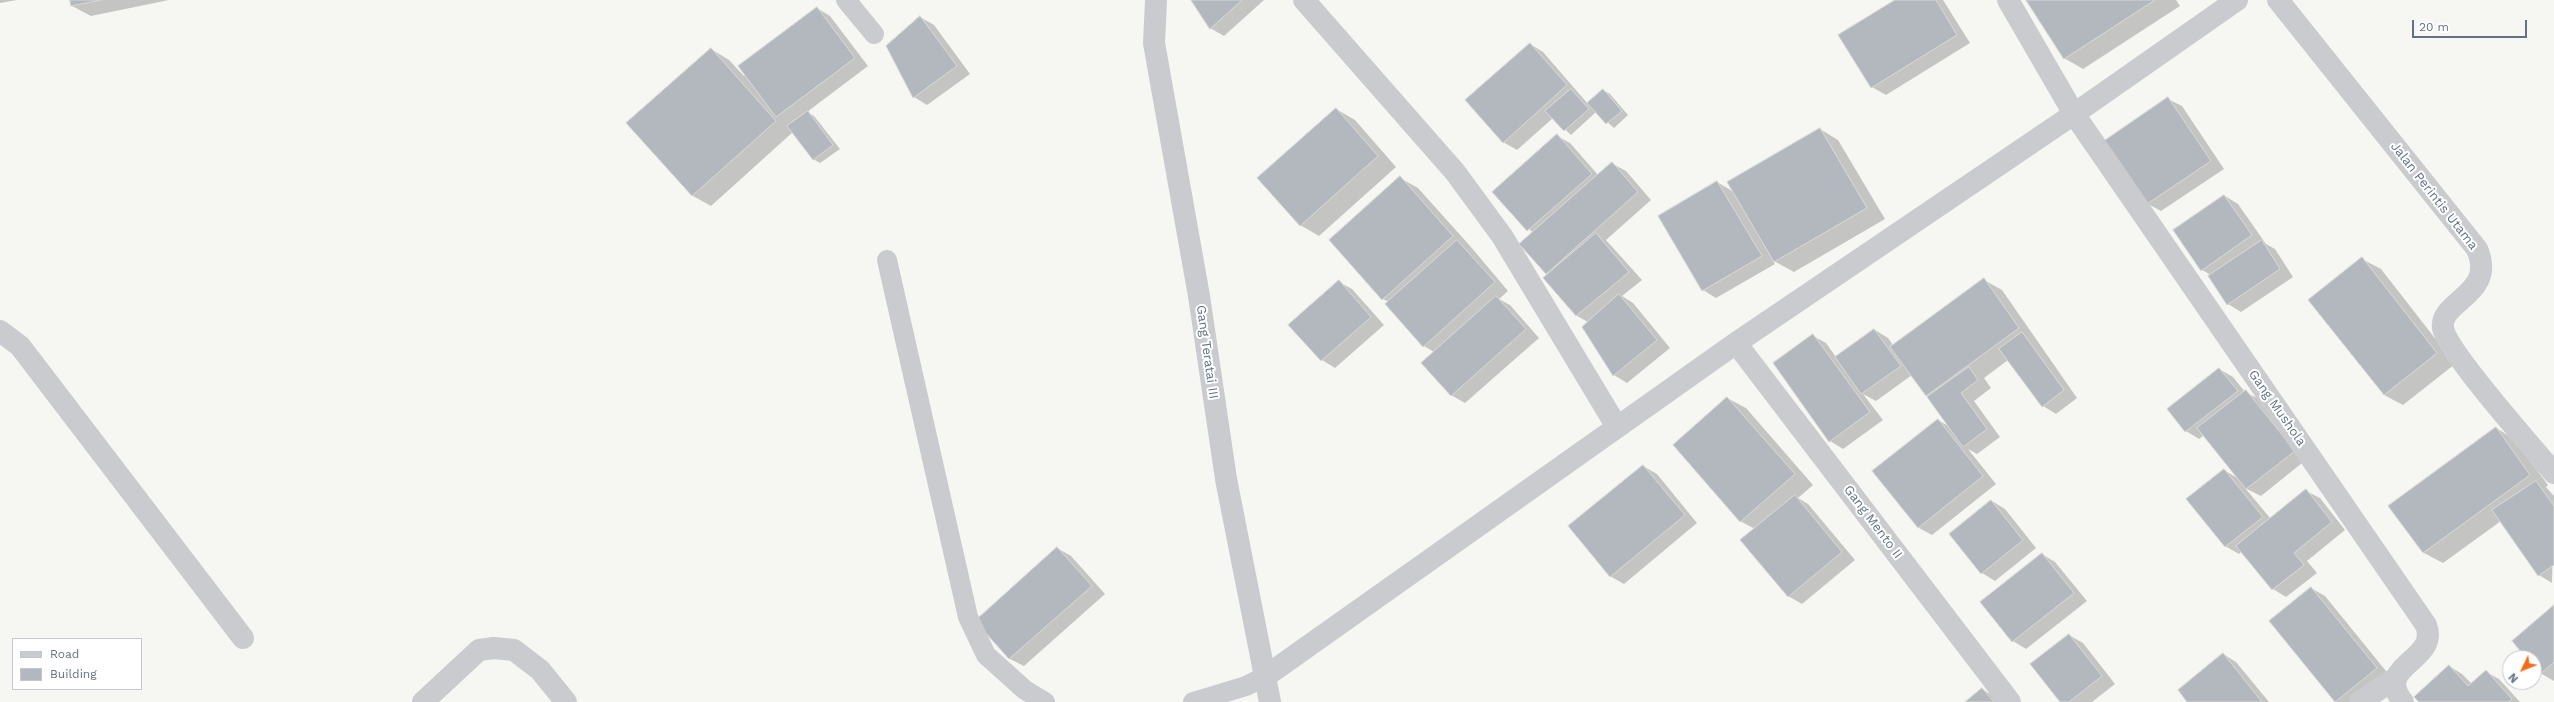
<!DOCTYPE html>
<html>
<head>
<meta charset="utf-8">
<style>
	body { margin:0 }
	#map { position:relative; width:2554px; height:702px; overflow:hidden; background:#f6f7f3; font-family:"Work Sans",sans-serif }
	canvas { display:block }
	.legend { position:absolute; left:12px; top:638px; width:130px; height:52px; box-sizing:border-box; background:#fff; border:1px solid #c1c6cf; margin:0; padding:5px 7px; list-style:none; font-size:12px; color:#637186 }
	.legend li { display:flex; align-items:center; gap:8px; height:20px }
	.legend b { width:20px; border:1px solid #c1c6cf }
	.north { position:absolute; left:2502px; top:650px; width:40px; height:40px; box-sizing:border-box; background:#fff; border:1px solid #c1c6cf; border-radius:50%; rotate:227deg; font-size:11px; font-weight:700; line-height:16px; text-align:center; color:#637186 }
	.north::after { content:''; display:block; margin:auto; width:14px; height:18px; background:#f16d19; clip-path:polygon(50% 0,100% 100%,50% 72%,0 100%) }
	.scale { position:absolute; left:2412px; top:20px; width:115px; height:18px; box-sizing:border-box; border:2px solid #637186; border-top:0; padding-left:5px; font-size:12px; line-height:14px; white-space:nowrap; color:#637186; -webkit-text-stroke:3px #fff; paint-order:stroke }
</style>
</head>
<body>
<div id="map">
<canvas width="2554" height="702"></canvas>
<ul class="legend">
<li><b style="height:5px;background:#c9cbcf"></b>Road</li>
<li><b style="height:11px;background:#b3b8bf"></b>Building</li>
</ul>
<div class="north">N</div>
<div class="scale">20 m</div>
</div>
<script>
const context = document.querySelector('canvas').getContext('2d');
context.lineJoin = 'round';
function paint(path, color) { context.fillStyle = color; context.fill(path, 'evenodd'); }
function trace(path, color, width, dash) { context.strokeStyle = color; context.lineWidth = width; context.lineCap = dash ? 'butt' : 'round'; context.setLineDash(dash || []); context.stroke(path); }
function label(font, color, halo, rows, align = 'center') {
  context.font = font + ' "Work Sans",sans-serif'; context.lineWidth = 4; context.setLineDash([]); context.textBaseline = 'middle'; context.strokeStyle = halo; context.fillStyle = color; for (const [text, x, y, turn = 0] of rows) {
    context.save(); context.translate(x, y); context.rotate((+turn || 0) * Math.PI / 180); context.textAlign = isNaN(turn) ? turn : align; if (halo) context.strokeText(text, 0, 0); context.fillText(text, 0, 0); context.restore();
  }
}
const shadow = new Path2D(`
	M0,0h17l-17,3z
	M71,0h98l-78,16 -19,-10z
	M1192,0h72l-40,36 -14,-8z
	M1897,0h46l27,43 -84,52 -14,-8 -32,-51z
	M2027,0h149l4,6 -97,63 -19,-11z
	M817,8l13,8 38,50 -61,46 7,4 26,33 -20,14 -7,-4 -20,-27 -82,74 -18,-10 -65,-73 83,-74 18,11 15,16z
	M920,17l14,8 36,49 -43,31 -13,-8 -27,-51z
	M1530,44l13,8 45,52 15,-14 7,4 18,21 -14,13 -18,-16 -25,23 -18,-17 -36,32 -14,-8z
	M2168,99l14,7 42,63 -63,42 -13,-7z
	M1336,109l19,11 41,47 -77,69 -19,-11z
	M1820,129l18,11 47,79 -91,53 -22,-12 3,4 -59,34 -13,-8 14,-108 17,10z
	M1557,136l13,7 29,33 14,-12 13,7 25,29 -45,40 36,40 -20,16 11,7 37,45 -43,35 -13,-8 -26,-53 -11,-6 -32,-38 4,-3 -3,-1 -13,-41 -39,-41z
	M1400,178l18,10 53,59 37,44 -9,8 11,6 29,33 -74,65 -14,-8 -17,-43 -10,-6 -35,-44 -6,-3z
	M2225,196l13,8 28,40 9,5 18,28 -52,35 -13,-8 -17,-29 -9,-5z
	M2362,259l19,10 74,95 -52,41 -19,-10z
	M1984,280l18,10 75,108 -21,16 -13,-8 -35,-46 -24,18 7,10 -17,13 26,36 -23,17 -9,-5 28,35 -64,51 -13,-7 -45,-57 64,-51 12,7 -38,-52 -36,26 -13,-7 20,26 -40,29 -13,-8 -17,-105 13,7 10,14 39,-27 13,8 5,7z
	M1339,282l13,7 32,36 -49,43 -13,-8z
	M2219,369l14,8 12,15 14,7 48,60 -46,37 -16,-8 26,31 35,-28 14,7 25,32 -38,31 10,12 -31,24 -13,-8 -31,-38 -3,3 -14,-8 -1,-76 15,9 -35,-44 -5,4 -13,-8z
	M1727,398l19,10 67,77 -15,13 10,6 47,56 -53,44 -14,-8 -33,-67 -15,-8z
	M2496,428l18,11 34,46 -2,2 8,9 -2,87 -13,-8 -38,-54 -58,42 -19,-10 -35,-47z
	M1643,466l14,8 40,49 -73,61 -14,-8z
	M1992,501l13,8 31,39 -41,33 -13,-8z
	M1057,548l14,8 34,38 -81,72 -14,-7 -33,-38z
	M2042,554l13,8 32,39 -61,48 -13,-8z
	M2311,588l14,8 65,80 -32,26h-23z
	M2554,607v74l-14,-8 -6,-8v-7h-6z
	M2069,635l14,8 32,41 -23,18h-31z
	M2223,654l13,8 33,40h-81z
	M2449,666l13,8 10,10 14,-12 13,7 21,23h-99z
	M1982,689l18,11 2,2h-35z`);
const building = new Path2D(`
	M70,0h31l-30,6z
	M1191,0h51l-32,29z
	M1895,0h41l21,35 -86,53 -33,-53z
	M2026,0h129l-91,59z
	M817,7l38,51 -79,59 -38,-51z
	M920,16l37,50 -44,32 -27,-52z
	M1530,43l37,42 -64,58 -38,-43z
	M711,48l65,73 -84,75 -66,-73z
	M1571,89l18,20 -25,22 -19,-20z
	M1603,89l19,22 -16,13 -19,-21z
	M2168,97l43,64 -64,43 -43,-63z
	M1336,108l42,48 -78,70 -43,-48z
	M808,111l25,34 -20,15 -26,-34z
	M1820,128l47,80 -93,54 -47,-80z
	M1557,134l35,40 -65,57 -35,-39z
	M1612,162l26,30 -92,82 -27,-30z
	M1400,176l53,60 -71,64 -53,-60z
	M1717,181l45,75 -60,35 -44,-75z
	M2224,195l28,40 -51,36 -28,-41z
	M1596,233l33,39 -53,44 -33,-38z
	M1457,240l38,42 -72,65 -38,-43z
	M2262,240l18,29 -53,36 -19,-29z
	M2362,257l75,96 -53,42 -76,-95z
	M1984,278l35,50 -93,68 -36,-49z
	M1339,280l32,37 -50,44 -33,-36z
	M1619,294l38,46 -44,36 -31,-49z
	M1496,296l30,33 -75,67 -30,-33z
	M1874,329l27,37 -40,28 -26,-37z
	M2022,332l42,58 -22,17 -43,-58z
	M1813,334l57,78 -41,30 -56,-79z
	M1969,367l9,13 -17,13 26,36 -24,18 -36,-50z
	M2219,368l19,23 -53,41 -18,-23z
	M2246,390l49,61 -49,38 -49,-61z
	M1727,397l68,77 -55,48 -67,-77z
	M1938,419l45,57 -65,52 -46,-57z
	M2496,427l34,48 -107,78 -35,-47z
	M1643,465l42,50 -75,62 -42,-51z
	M2224,469l39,48 -38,30 -39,-48z
	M2536,481l18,25v59l-16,11 -46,-66z
	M2306,489l26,33 -38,31 10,12 -32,25 -36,-44z
	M1795,495l47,57 -54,45 -48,-57z
	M1991,500l32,40 -42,34 -32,-40z
	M1057,547l35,39 -83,73 -34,-38z
	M2042,553l32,40 -62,49 -32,-40z
	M2311,587l66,81 -42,34 -66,-81z
	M2554,605v57l-14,12 -6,-7v-9h-8l-14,-17z
	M2069,634l33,42 -33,26h-9l-30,-38z
	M2223,653l39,49h-75l-9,-12z
	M2449,665l19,21 18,-16 26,29 -3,3h-90l-5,-5z
	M1982,688l12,14h-29z`);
const lane = new Path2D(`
	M846,0l28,34
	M887,260l81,357 18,38 39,35 20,12
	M1193,702l53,-16 20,-10`);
const street = new Path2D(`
	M1156,0l-2,43 45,253 27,183 44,223
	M1304,0l151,172 47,64 115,191
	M2008,0l66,114 352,511c14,36 -53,40 -23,77
	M2278,0l199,249c20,46 -38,51 -34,79 4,24 91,121 111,145
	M0,331l20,15 223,292
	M1736,343l274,359
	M1266,676l470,-333 338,-229 163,-114
	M423,702l56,-52 15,-2 20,2 26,20 26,32
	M2360,702l36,-24`);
const streetNames = [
	["Jalan Perintis Utama",2434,196,52],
	["Gang Teratai III",1207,352,82],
	["Gang Mushola",2277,408,55],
	["Gang Mento II",1873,522,53]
];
paint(shadow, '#0003');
paint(building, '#b3b8bf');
trace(building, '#d8d8d5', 1);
trace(lane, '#c9cbcf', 20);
trace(street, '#c9cbcf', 22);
label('13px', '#637186', '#fff', streetNames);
</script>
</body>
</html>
